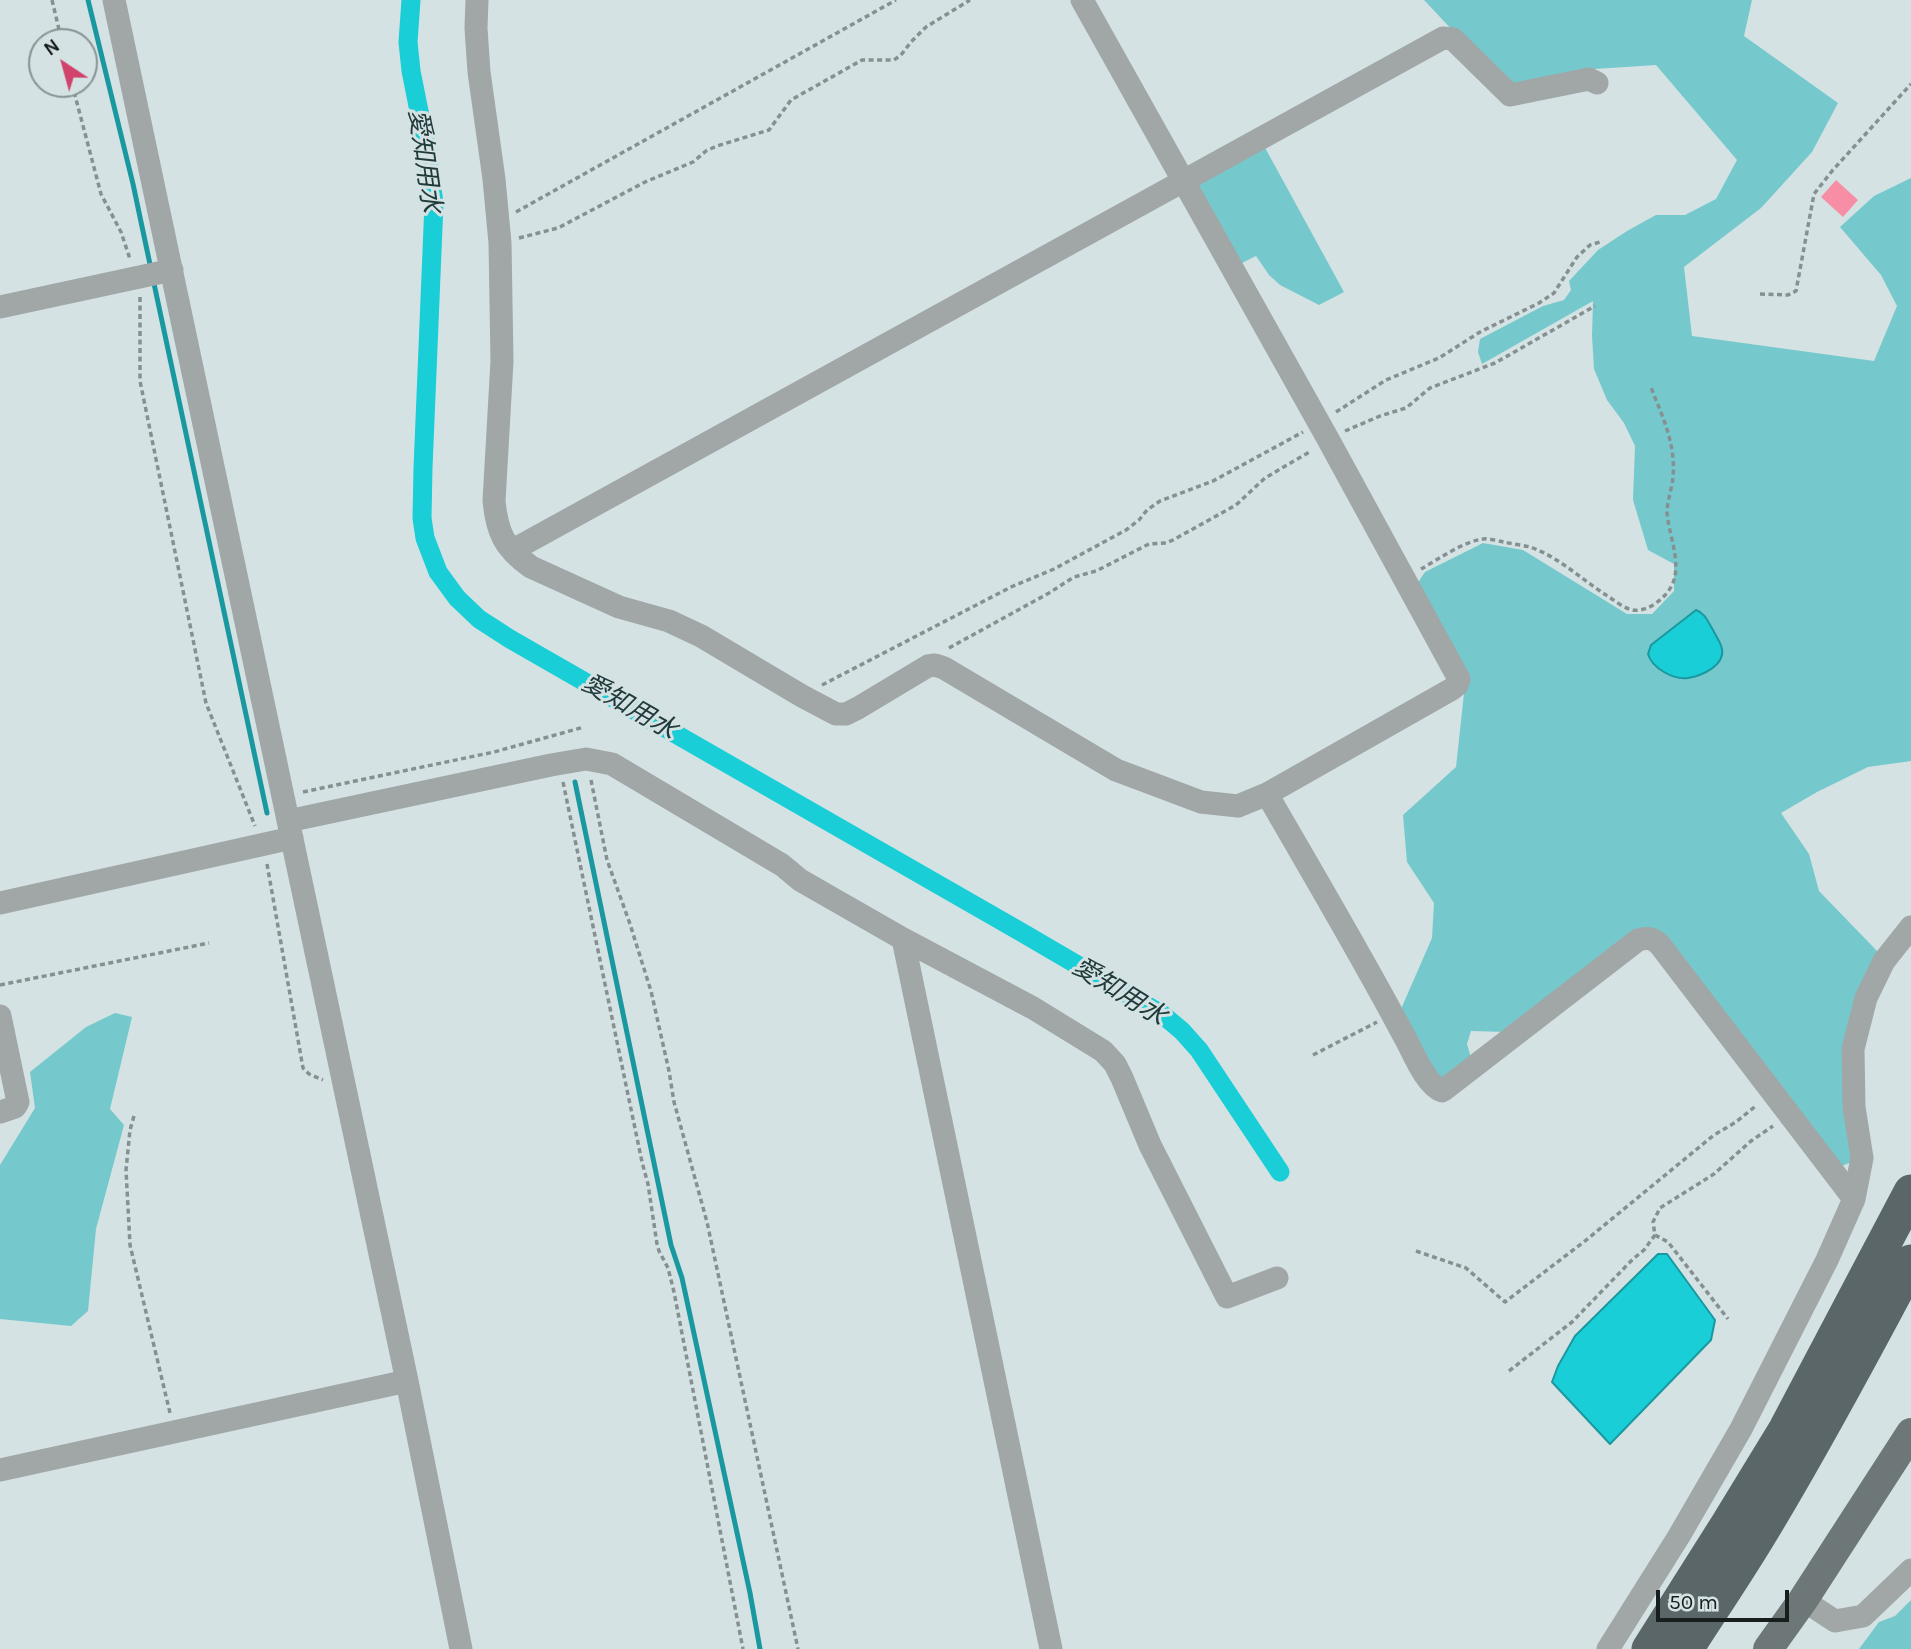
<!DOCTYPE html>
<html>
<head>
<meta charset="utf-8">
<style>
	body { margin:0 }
	#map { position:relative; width:1911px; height:1649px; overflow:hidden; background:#d4e2e3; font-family:Karla,sans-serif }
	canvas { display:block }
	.north { position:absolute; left:28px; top:28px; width:70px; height:70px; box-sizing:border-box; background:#d4e2e3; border:2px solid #899394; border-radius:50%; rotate:324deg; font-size:19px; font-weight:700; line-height:28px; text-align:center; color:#181d1e }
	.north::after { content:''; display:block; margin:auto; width:24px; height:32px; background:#d1436d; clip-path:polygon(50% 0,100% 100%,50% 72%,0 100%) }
	.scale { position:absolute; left:1656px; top:1590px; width:133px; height:32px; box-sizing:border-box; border:4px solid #181d1e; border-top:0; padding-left:9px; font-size:21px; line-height:24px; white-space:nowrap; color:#181d1e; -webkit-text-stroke:5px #d4e2e3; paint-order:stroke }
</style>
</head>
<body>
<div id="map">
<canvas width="1911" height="1649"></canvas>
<div class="north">N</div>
<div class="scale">50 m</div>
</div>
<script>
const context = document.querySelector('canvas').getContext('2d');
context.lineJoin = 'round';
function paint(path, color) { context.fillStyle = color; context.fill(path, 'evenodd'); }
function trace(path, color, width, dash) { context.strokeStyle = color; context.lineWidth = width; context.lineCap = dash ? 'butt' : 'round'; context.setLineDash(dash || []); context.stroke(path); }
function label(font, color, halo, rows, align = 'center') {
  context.font = font + ' Karla,"Noto Sans JP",sans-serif'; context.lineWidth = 6; context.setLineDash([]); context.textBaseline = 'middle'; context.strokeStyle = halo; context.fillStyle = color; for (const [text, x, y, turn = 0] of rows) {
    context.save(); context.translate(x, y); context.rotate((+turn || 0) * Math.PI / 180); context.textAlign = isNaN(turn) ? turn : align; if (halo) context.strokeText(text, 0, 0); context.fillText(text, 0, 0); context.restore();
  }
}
const green = new Path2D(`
	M1424,0h328l-8,36 94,67 -26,49 -51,56 -77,59 8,69 182,25 23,-55 -16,-31 -41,-48 34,-31 37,-18v583l-43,6 -51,25 -36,21 28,41 10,37 60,62 -21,43 -4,165 -17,7 -187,-234 -143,98 -36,-1 -4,13 5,17 -30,23 -41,-75 31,-71 2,-35 -27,-41 -4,-47 53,-48 9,-83 -48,-100 8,-12 58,-29 40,7 104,64h25l22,-23v-27l-26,-14 -15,-50 2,-54 -11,-23 -17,-23 -13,-31 -2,-33 1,-35 -111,63 -4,-12 2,-13 63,-33 21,-6 7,-10 -2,-9 29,-31 29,-19 29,-16h29l31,-16 21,-39 -81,-95 -61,4 -67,19 -25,-4z
	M1263,144l81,148 -25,13 -39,-20 -11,-10 -13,-19 -18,9 -40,-79 6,-11z
	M115,1013l17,4 -22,92 14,16 -28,104 -8,82 -17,15 -71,-7v-154l35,-57 -5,-36 56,-45z
	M1911,1600v49h-52l20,-27 16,-6z`);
const water = new Path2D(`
	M1696,610c9,3 12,12 17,20 3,6 8,13 9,19 3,17 -21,27 -34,29 -15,2 -36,-10 -40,-24l3,-9z
	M1658,1254h9l48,66 -4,20 -101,104 -58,-62 6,-16 17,-30z`);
const stream = new Path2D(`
	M88,0l45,184 18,85
	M153,279l114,534
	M575,782l96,463 11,33 68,315 10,56`);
const canal = new Path2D(`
	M411,0l-3,42 3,29 15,75 8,57 -11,265 -1,50 3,20 13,34 19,26 22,21 31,20 511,293 142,83 19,16 17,19 81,122`);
const building = new Path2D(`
	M1836,180l22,20 -15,17 -22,-20z`);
const path = new Path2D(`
	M52,0l10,42
	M72,84l29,110 20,38 9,27
	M516,212l380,-212
	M519,238l39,-10 87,-46 48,-20 13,-11 11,-5 52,-16 22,-30 71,-40h32l7,-5 10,-13 15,-15 44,-27
	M1760,294l28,1 8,-4 18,-97 18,-23 79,-87
	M140,297v84l66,322 49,123
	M1336,412l50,-32 53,-22 41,-26 59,-29 15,-10 23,-36 13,-12 13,-4
	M1345,431l35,-15 26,-8 24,-20 65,-25 100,-57
	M1421,569c18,-10 41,-27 62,-30 6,-1 15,2 21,3 8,2 18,3 26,5 29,10 51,32 76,48 10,6 21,17 33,15 9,-1 17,-6 23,-12 26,-23 8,-55 5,-85 0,-12 5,-24 6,-36 3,-34 -11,-61 -23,-92
	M949,648l100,-55 25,-16 22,-6 53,-27 17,-1 7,-3 63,-35 29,-27 46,-27
	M822,685l189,-98 43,-18 72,-39 13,-10 8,-10 13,-9 53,-20 90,-49
	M591,780l16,80 23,64 21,67 18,80 5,31 33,120 91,427
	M563,782l79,380 6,22 9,60 2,7 9,17 6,24 69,357
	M303,792l191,-40 90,-25
	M267,864l36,204 6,6 14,6
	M0,985l209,-42
	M1313,1055l64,-33
	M134,1116l-4,14 -4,40 4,75 40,168
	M1655,1235l13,7 60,77
	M1416,1251l50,17 39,34 80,-61 129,-106 22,-13 21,-17
	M1509,1371l63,-49 61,-63 11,-9 11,-15 -2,-13 7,-14 54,-34 37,-33 22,-15`);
const minor = new Path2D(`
	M114,0l293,1381 54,268
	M477,0l-1,28 3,44 15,107 6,64 2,118 -8,140c3,31 10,47 37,66l88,40 50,14 32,15 101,60 34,18h10l12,-6 70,-42 7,-1 9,3 172,102 85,32 37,4 29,-12 185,-105 5,-4 2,-6 -131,-240 -246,-439
	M0,307l172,-37
	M513,550c311,-169 619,-343 930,-512l10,1 57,56 79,-16 8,4
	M1267,794c46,80 93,159 136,240 9,15 22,51 39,57l3,-2 193,-149c10,-3 15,-2 22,5l194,254
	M288,821l263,-56 35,-6 26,5 170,101 18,15 103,59 130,69 70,43 12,13 7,14 28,67 77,152 50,-19
	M0,903l292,-65
	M903,939l148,710
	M0,1016l18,86 -3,5 -15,5
	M0,1470l407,-89
	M1803,1600l32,21 28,-5 48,-46
	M1608,1649l71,-113 62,-107 86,-169 27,-61 8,-41 -8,-51 -1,-58 13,-51 18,-37 27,-34`);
const major = new Path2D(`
	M1768,1649l35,-49 108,-167`);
const highway = new Path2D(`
	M1649,1649l79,-125 58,-95 125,-237
	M1686,1649c25,-39 51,-77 75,-117 53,-88 102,-179 150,-270`);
const waterNames = [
	["愛知用水",424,161,82],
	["愛知用水",629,707,30],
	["愛知用水",1119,992,32]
];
paint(green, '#75c9cd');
paint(water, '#19ced6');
trace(water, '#19999f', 2);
trace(stream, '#19999f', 5);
trace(canal, '#19ced6', 19);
paint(building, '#f78ea5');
trace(path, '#869091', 3.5, [5, 3.5]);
trace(minor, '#a1a6a7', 23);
trace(major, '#6d7778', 30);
trace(highway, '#5a6667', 35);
label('italic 26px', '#213b3c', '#d4e2e3', waterNames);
</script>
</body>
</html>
